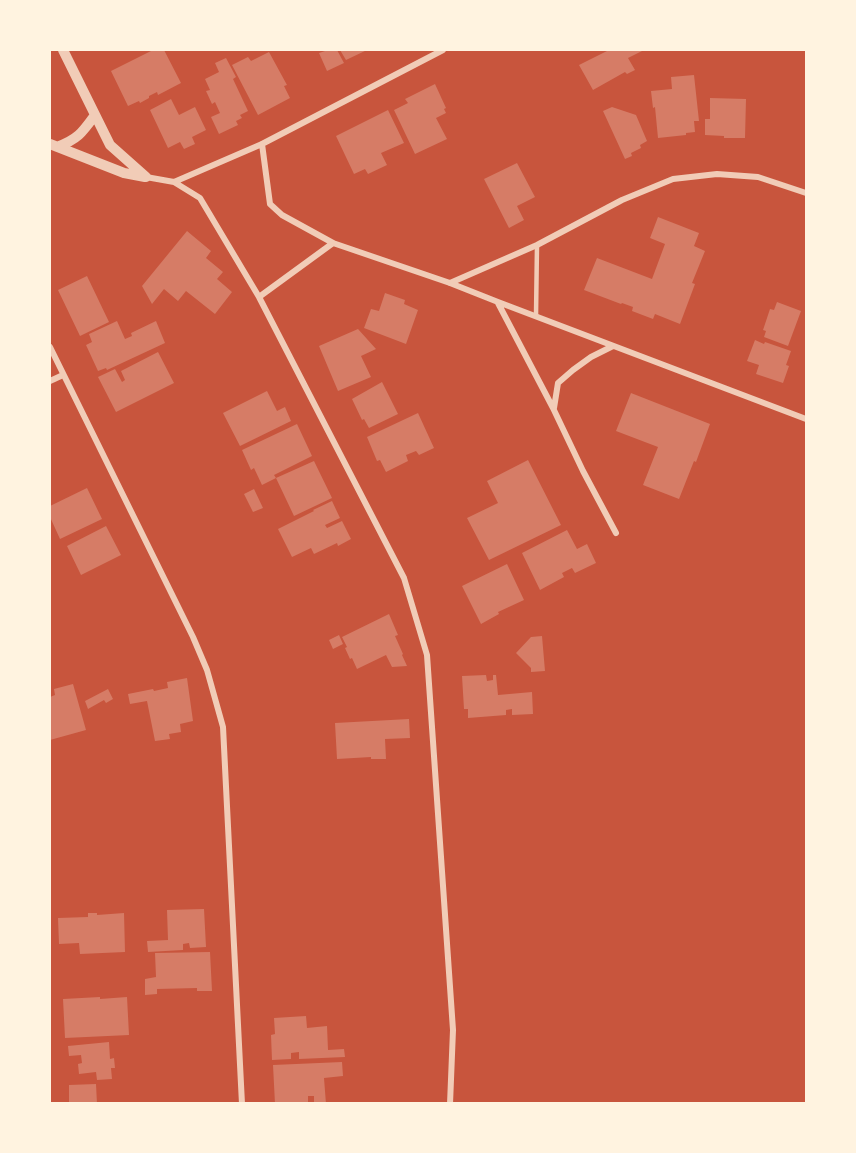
<!DOCTYPE html>
<html>
<head>
<meta charset="utf-8">
<style>
	body { margin:0 }
	#map { position:relative; width:856px; height:1153px; overflow:hidden; background:#c8553d; font-family:Cabin,sans-serif }
	canvas { display:block }
	.frame { position:absolute; inset:0; border:51px solid #fff3e0; pointer-events:none }
</style>
</head>
<body>
<div id="map">
<canvas width="856" height="1153"></canvas>
<div class="frame"></div>
</div>
<script>
const context = document.querySelector('canvas').getContext('2d');
context.lineJoin = 'round';
function paint(path, color) { context.fillStyle = color; context.fill(path, 'evenodd'); }
function trace(path, color, width, dash) { context.strokeStyle = color; context.lineWidth = width; context.lineCap = dash ? 'butt' : 'round'; context.setLineDash(dash || []); context.stroke(path); }
const building = new Path2D(`
	M153,50h11l17,33 -23,12 -1,-3 -8,4v2l-9,5 -1,-2 -11,5 -17,-35z
	M328,50h9l7,13 -17,8 -8,-18z
	M340,50h27l-21,10z
	M609,50h35l-16,8 7,12 -8,4 -2,-2 -32,18 -14,-25z
	M269,52l18,33 -3,1 6,12 -32,17 -26,-50 16,-8 3,4z
	M226,58l10,19 -3,2 15,32 -8,4 2,3 -6,3 2,4 -19,9 -8,-17 9,-4 -5,-11 -3,2 -6,-13 4,-1 -5,-11 14,-7 -4,-9z
	M694,75l5,46h-5l1,11 -9,1v2l-28,3 -3,-31 -2,1 -2,-17 21,-2 -1,-12z
	M435,84l11,24 -2,1 2,4 -10,5 11,21 -32,15 -21,-44 14,-7 -3,-4z
	M710,98l36,1 -1,39h-21v-2l-19,-1v-16h5z
	M171,99l8,16 16,-8 11,23 -14,7 3,7 -11,5 -4,-7 -12,6 -18,-38z
	M612,107l24,8 11,26 -7,4 1,3 -10,5 1,3 -7,3 -22,-48z
	M388,110l16,33 -23,10 6,12 -19,9 -3,-5 -11,5 -18,-38z
	M517,163l18,34 -18,9 7,14 -15,8 -25,-49z
	M658,217l41,16 -5,13 11,5 -13,32 3,1 -15,40 -25,-10 -2,5 -21,-8 1,-4 -11,-4 -1,1 -37,-14 13,-32 55,21 13,-35 -15,-6z
	M187,231l24,20 -5,7 17,14 -6,7 15,13 -17,22 -29,-23 -8,10 -14,-12 -12,15 -10,-18z
	M87,276l22,46 -29,14 -22,-46z
	M385,293l20,7 -1,4 14,6 -12,34 -42,-16 7,-19 8,2z
	M777,302l24,9 -13,35 -24,-9 2,-6 -3,-1 7,-21 4,1z
	M117,321l8,18 7,-3 -1,-3 25,-12 9,22 -58,27 -1,-2 -8,3 -12,-26 6,-3 -3,-8z
	M358,329l18,20 -15,7 10,21 -33,14 -19,-45z
	M755,340l9,4 1,-2 26,9 -5,14 3,1 -6,17 -27,-9 3,-9 -12,-4z
	M158,352l16,31 -58,29 -18,-35 17,-8 7,13 3,-2 -4,-9z
	M382,382l16,32 -29,14 -5,-9 -2,1 -10,-21z
	M267,391l10,20 8,-4 6,14 -51,25 -17,-33z
	M631,393l79,31 -14,38 -2,-1 -15,38 -36,-14 15,-38 -42,-16z
	M418,413l16,35 -15,7 -3,-4 -10,4 2,6 -22,11 -6,-12 -3,1 -10,-24z
	M297,424l15,32 -38,19 2,3 -14,7 -8,-17 -3,2 -9,-20z
	M528,460l33,65 -72,35 -22,-42 31,-15 -11,-22z
	M314,461l18,37 -38,18 -18,-38z
	M87,488l15,31 -42,20 -10,-22v-11z
	M254,489l9,19 -10,4 -9,-18z
	M332,501l8,17 -15,7 2,3 15,-7 9,18 -13,7 -1,-3 -23,11 -3,-6 -19,9 -14,-28 36,-18 -1,-1z
	M106,526l15,29 -40,20 -14,-29z
	M567,530l10,19 10,-5 9,19 -21,10 -3,-5 -10,5 2,4 -24,13 -18,-37z
	M507,564l17,36 -26,12 1,2 -18,10 -19,-38z
	M389,614l9,21 -3,1 8,18 -1,1 5,11 -15,1 -6,-12 -29,14 -5,-11 -2,1 -5,-11 2,-1 -5,-10z
	M339,635l4,9 -10,5 -4,-9z
	M542,636l3,35 -14,1v-4l-15,-15 15,-16z
	M486,675l1,6 6,-1v-5h3l2,20 34,-3 1,22 -21,1v-6l-6,1v5l-38,3v-9h-4l-2,-33z
	M187,678l6,43 -13,3 1,8 -12,2 1,5 -15,2 -8,-40 -17,3 -2,-10 25,-5 1,2 14,-3 -1,-6z
	M73,684l13,46 -36,10v-43l5,-2 -1,-6z
	M108,689l5,10 -7,4 -2,-3 -16,9 -3,-8z
	M409,719l1,19 -25,1 1,20h-15v-2l-34,2 -2,-36z
	M204,909l2,38 -16,1 -1,-5 -6,1v6l-35,2 -1,-11 21,-1 -1,-30z
	M88,913h9v2l27,-2 1,39 -45,2 -1,-11 -20,1 -1,-26 30,-1z
	M210,952l2,39h-15v-3l-40,1v5l-12,1v-16l11,-2 -1,-24z
	M100,997v2l27,-2 2,38 -64,3 -2,-39z
	M306,1016l1,12 20,-2 1,24 16,-1 1,8 -46,2v-7l-8,1v6l-19,1 -1,-25 4,-1 -1,-16z
	M109,1042l1,17 4,-1 1,10h-4l1,11 -15,1 -1,-8 -17,2 -1,-10 4,-1 -1,-8 -12,1 -1,-10z
	M342,1062l1,14 -19,2 2,26h-12v-8h-6v6l-33,2 -2,-39z
	M96,1084l1,20h-28v-19z`);
const service = new Path2D(`
	M536,316l1,-71`);
const minor = new Path2D(`
	M262,144l8,60 12,11 51,28 117,40 48,19 308,117
	M146,177l28,5 26,16 59,99 145,281 23,77 26,375 -3,74
	M174,182l88,-38 181,-94
	M450,283l87,-38 85,-45 51,-21 44,-5 41,3 48,16
	M259,297l74,-54
	M498,303l55,105 30,63 33,62
	M50,347l143,290 14,33 16,57 19,377
	M50,381l13,-6
	M554,408l4,-25 15,-13 18,-13 22,-11`);
const tertiary = new Path2D(`
	M63,50l47,95 36,32
	M50,144l74,29 21,4
	M57,147c21,-8 25,-14 38,-32`);
paint(building, '#d67c66');
trace(service, '#f1ccb7', 4.5);
trace(minor, '#f1ccb7', 6);
trace(tertiary, '#f1ccb7', 10);
</script>
</body>
</html>
